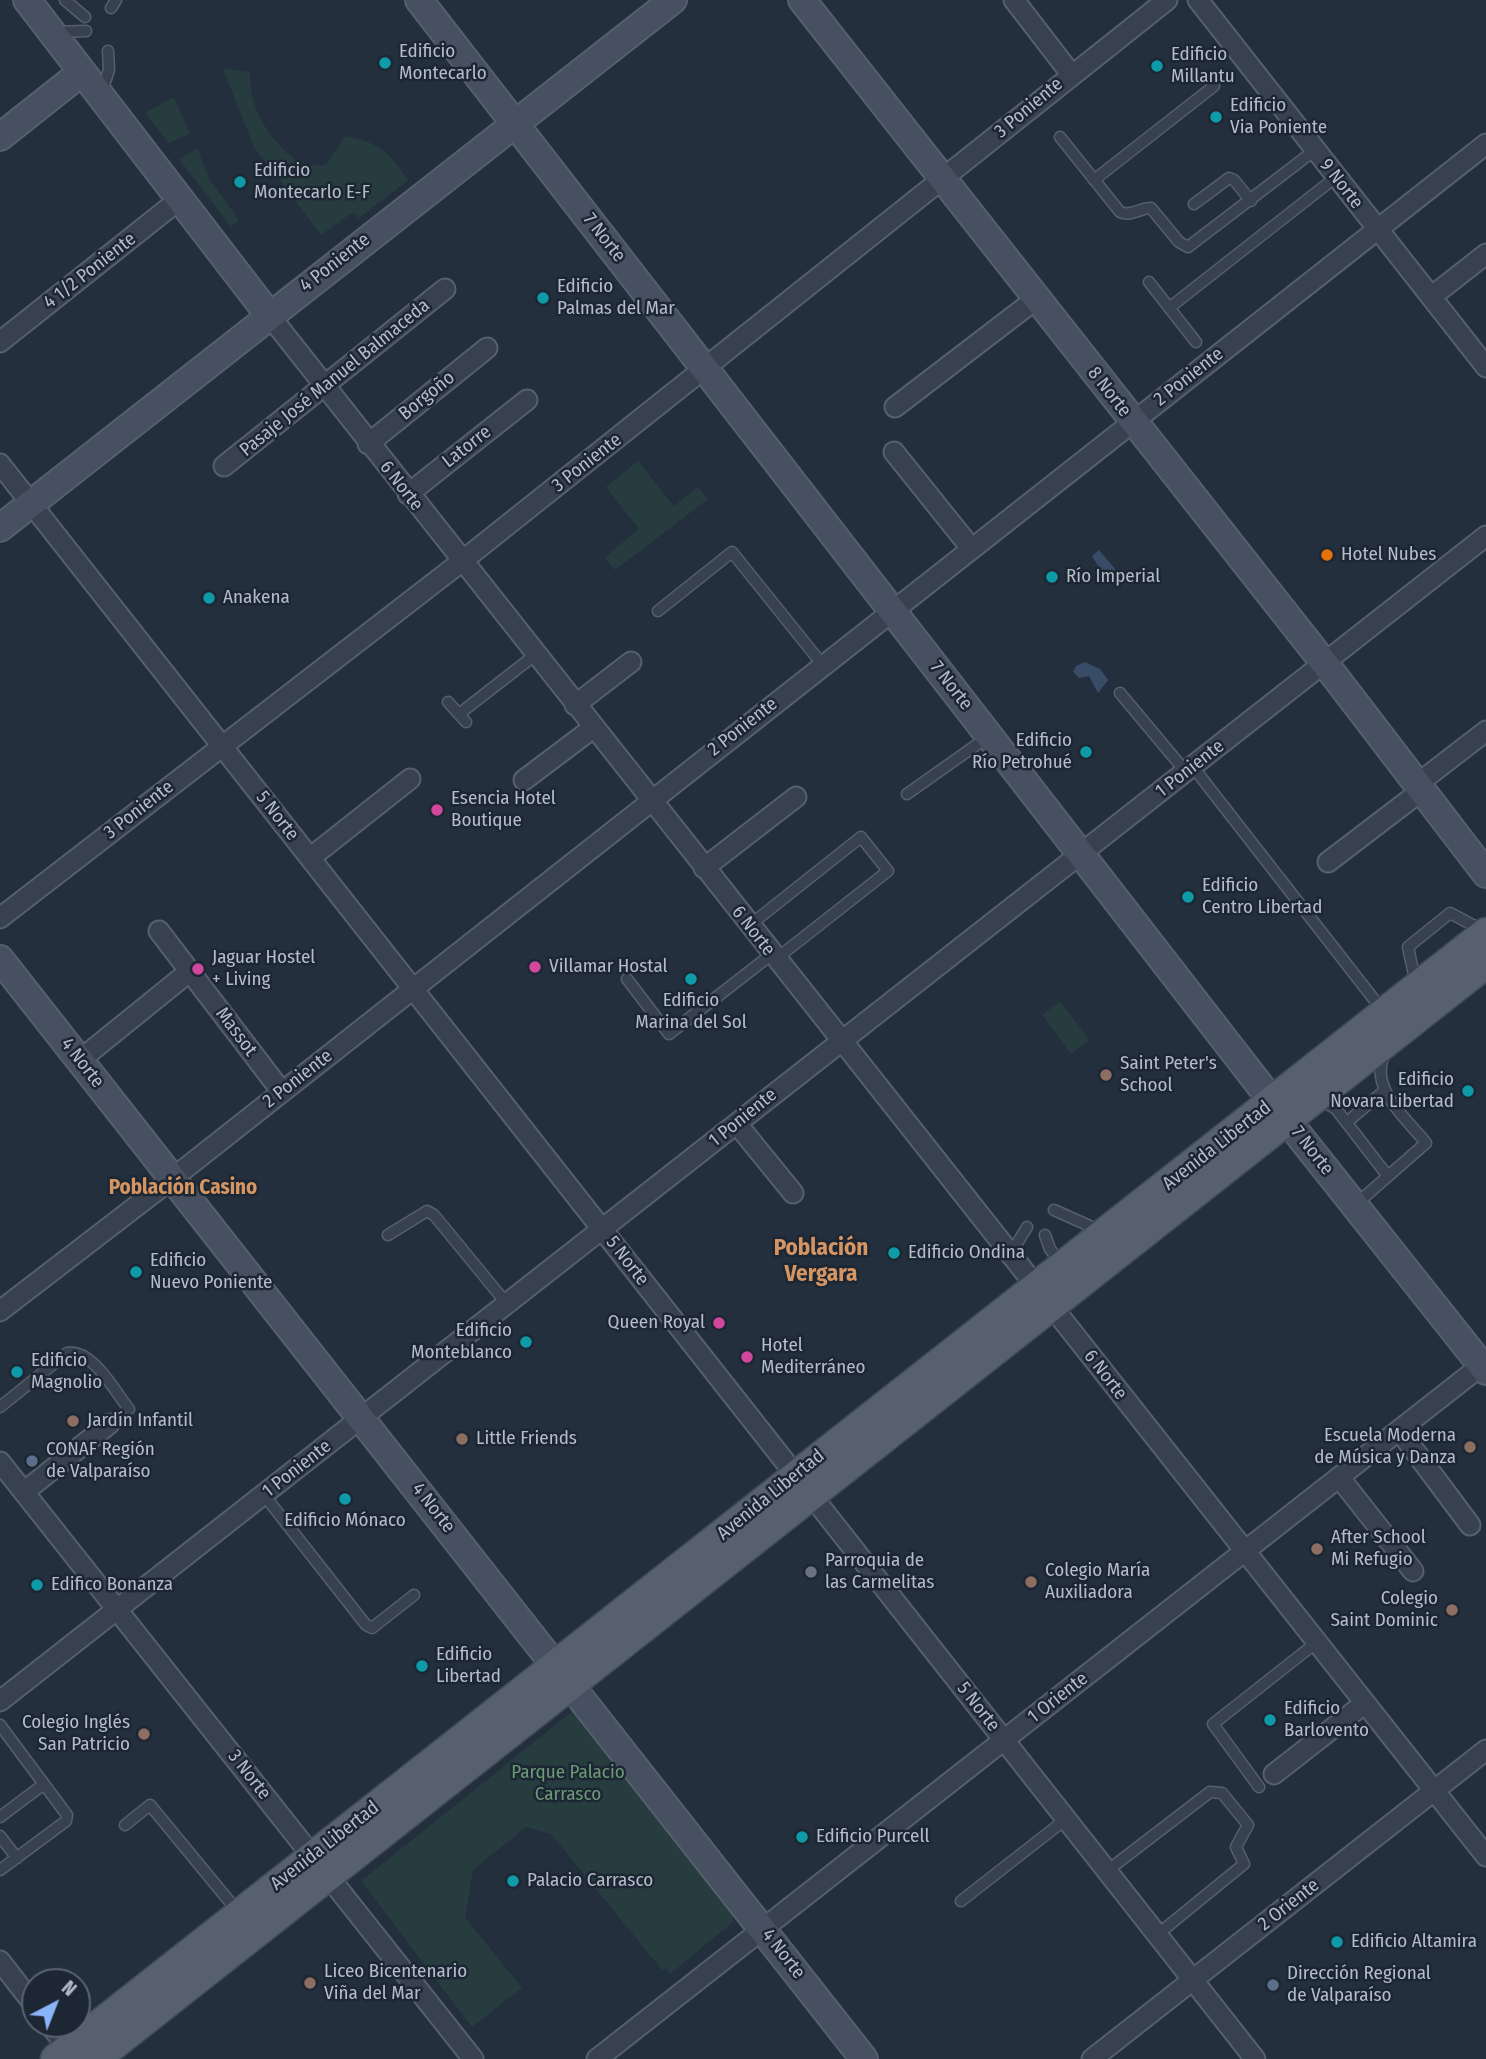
<!DOCTYPE html>
<html>
<head>
<meta charset="utf-8">
<style>
	body { margin:0 }
	#map { position:relative; width:1486px; height:2059px; overflow:hidden; background:#242f3e; font-family:"Fira Sans Condensed",sans-serif }
	canvas { display:block }
	.north { position:absolute; left:21px; top:1968px; width:70px; height:70px; box-sizing:border-box; background:#1d2633; border:2px solid #59626f; border-radius:50%; rotate:42deg; font-size:19px; font-weight:700; line-height:28px; text-align:center; color:#b4bcc9 }
	.north::after { content:''; display:block; margin:auto; width:24px; height:32px; background:#8ab4f8; clip-path:polygon(50% 0,100% 100%,50% 72%,0 100%) }
</style>
</head>
<body>
<div id="map">
<canvas width="1486" height="2059"></canvas>
<div class="north">N</div>
</div>
<script>
const context = document.querySelector('canvas').getContext('2d');
context.lineJoin = 'round';
function paint(path, color) { context.fillStyle = color; context.fill(path, 'evenodd'); }
function trace(path, color, width, dash) { context.strokeStyle = color; context.lineWidth = width; context.lineCap = dash ? 'butt' : 'round'; context.setLineDash(dash || []); context.stroke(path); }
function label(font, color, halo, rows, align = 'center') {
  context.font = font + ' "Fira Sans Condensed",sans-serif'; context.lineWidth = 5; context.setLineDash([]); context.textBaseline = 'middle'; context.strokeStyle = halo; context.fillStyle = color; for (const [text, x, y, turn = 0] of rows) {
    context.save(); context.translate(x, y); context.rotate((+turn || 0) * Math.PI / 180); context.textAlign = isNaN(turn) ? turn : align; if (halo) context.strokeText(text, 0, 0); context.fillText(text, 0, 0); context.restore();
  }
}
const green = new Path2D(`
	M223,69l27,3c-1,41 22,71 54,94l22,-1 19,-29c33,6 45,16 63,44l-49,38 -6,-6 -32,23 -67,-88z
	M174,97l16,37 -21,9 -24,-30z
	M197,148l13,32 29,40 -8,7 -52,-68z
	M638,461l36,45 24,-19 10,12 -93,71 -10,-13 34,-28 -33,-42z
	M1060,1001l30,39 -19,14 -29,-39z
	M575,1709l159,200 -1,13 -63,52 -4,-6 -4,2 -111,-136 -25,-7 -53,43 -8,47 57,71 -50,39 -111,-146z`);
const water = new Path2D(`
	M1099,550l17,20 -10,9 -14,-23z
	M1085,662l15,7 8,11 -10,13 -9,-17 -10,2 -6,-6 3,-6z`);
const lane = new Path2D(`
	M65,0l20,17
	M111,8l5,-8
	M56,32l30,-1
	M102,91l7,-21 -1,-19
	M1060,137l60,75c11,5 20,-4 31,-4l28,34 9,5 127,-97
	M1094,180l120,-94
	M1194,204l35,-26 5,2 17,21
	M1149,282l47,60
	M1169,308l167,-131
	M658,611l74,-59 90,112
	M1120,693l66,79
	M448,702l18,20
	M459,714l76,-59
	M1193,767l190,244
	M907,794l82,-58
	M750,925l111,-88 27,34 -112,88
	M627,979l42,55 103,-80
	M1416,984l-8,-37 42,-34 32,17
	M1321,1100l15,9 51,66
	M1347,1122l37,-31
	M1355,1205l71,-62c-19,-24 -57,-54 -42,-88
	M1054,1210l49,22
	M388,1235l39,-24 7,4 73,89
	M1045,1235l5,14 12,16
	M1010,1255l17,-28
	M0,1407l67,-54c25,-5 48,39 62,56
	M264,1495l102,130 6,3 42,-33
	M0,1725l67,90 -1,6 -66,49
	M1259,1787l-46,-63 104,-82
	M0,1817l44,-33
	M125,1825l25,-20 89,108
	M0,1836l17,22
	M1107,1871l103,-79 12,1 26,32 -12,22 8,17 -87,71
	M961,1901l105,-82`);
const street = new Path2D(`
	M1014,0l57,74
	M1198,0l288,367
	M1431,297l55,-43
	M269,315l1217,1541
	M0,342l180,-143
	M895,407l141,-108
	M368,444l119,-96
	M894,452l77,96
	M0,464l1255,1595
	M224,466l221,-177
	M408,494l119,-94
	M575,705l56,-43
	M524,780l69,-52
	M1416,785l70,-54
	M310,858l100,-79
	M1328,862l93,-71
	M704,868l92,-71
	M0,918l461,-356 706,-562
	M159,931l123,161
	M80,1060l110,-89
	M737,1124l56,69
	M0,1311l173,-133 1313,-1034
	M1399,1430l71,95
	M0,1462l473,597
	M1339,1477l74,94
	M24,1492l85,-68
	M0,1701l1486,-1165
	M1274,1774l91,-71
	M0,1961l35,45
	M49,2024l26,32
	M597,2059l889,-697
	M1092,2059l394,-309`);
const secondary = new Path2D(`
	M27,0l242,315
	M419,0l867,1119 200,252
	M802,0l534,678 150,196
	M0,137l82,-65
	M0,528l673,-528
	M0,959l864,1100`);
const primary = new Path2D(`
	M56,2059l1430,-1126
	M95,2059l1391,-1096`);
const markers = [
	[385,63,7,"#0f9aa8"],
	[1157,66,7,"#0f9aa8"],
	[1216,117,7,"#0f9aa8"],
	[240,182,7,"#0f9aa8"],
	[543,298,7,"#0f9aa8"],
	[1327,555,7,"#e8710a"],
	[1052,577,7,"#0f9aa8"],
	[209,598,7,"#0f9aa8"],
	[1086,752,7,"#0f9aa8"],
	[437,810,7,"#d1479c"],
	[1188,897,7,"#0f9aa8"],
	[535,967,7,"#d1479c"],
	[198,969,7,"#d1479c"],
	[691,979,7,"#0f9aa8"],
	[1106,1075,7,"#8d6e63"],
	[1468,1091,7,"#0f9aa8"],
	[894,1253,7,"#0f9aa8"],
	[136,1272,7,"#0f9aa8"],
	[719,1323,7,"#d1479c"],
	[526,1342,7,"#0f9aa8"],
	[747,1357,7,"#d1479c"],
	[17,1372,7,"#0f9aa8"],
	[73,1421,7,"#8d6e63"],
	[462,1439,7,"#8d6e63"],
	[1470,1447,7,"#8d6e63"],
	[32,1461,7,"#5c6f8a"],
	[345,1499,7,"#0f9aa8"],
	[1317,1549,7,"#8d6e63"],
	[811,1572,7,"#6b7280"],
	[1031,1582,7,"#8d6e63"],
	[37,1585,7,"#0f9aa8"],
	[1452,1610,7,"#8d6e63"],
	[422,1666,7,"#0f9aa8"],
	[1270,1720,7,"#0f9aa8"],
	[144,1734,7,"#8d6e63"],
	[802,1837,7,"#0f9aa8"],
	[513,1881,7,"#0f9aa8"],
	[1337,1942,7,"#0f9aa8"],
	[310,1983,7,"#8d6e63"],
	[1273,1985,7,"#5c6f8a"]
];
const poiNames = [
	["Edificio",399,52],
	["Montecarlo",399,74],
	["Edificio",1171,55],
	["Millantu",1171,77],
	["Edificio",1230,106],
	["Via Poniente",1230,128],
	["Edificio",254,171],
	["Montecarlo E-F",254,193],
	["Edificio",557,287],
	["Palmas del Mar",557,309],
	["Hotel Nubes",1341,555],
	["Río Imperial",1066,577],
	["Anakena",223,598],
	["Edificio",1072,741,"right"],
	["Río Petrohué",1072,763,"right"],
	["Esencia Hotel",451,799],
	["Boutique",451,821],
	["Edificio",1202,886],
	["Centro Libertad",1202,908],
	["Jaguar Hostel",212,958],
	["+ Living",212,980],
	["Villamar Hostal",549,967],
	["Edificio",691,1001,"center"],
	["Marina del Sol",691,1023,"center"],
	["Saint Peter's",1120,1064],
	["School",1120,1086],
	["Edificio",1454,1080,"right"],
	["Novara Libertad",1454,1102,"right"],
	["Edificio Ondina",908,1253],
	["Edificio",150,1261],
	["Nuevo Poniente",150,1283],
	["Queen Royal",705,1323,"right"],
	["Edificio",512,1331,"right"],
	["Monteblanco",512,1353,"right"],
	["Hotel",761,1346],
	["Mediterráneo",761,1368],
	["Edificio",31,1361],
	["Magnolio",31,1383],
	["Jardín Infantil",87,1421],
	["Escuela Moderna",1456,1436,"right"],
	["de Música y Danza",1456,1458,"right"],
	["Little Friends",476,1439],
	["CONAF Región",46,1450],
	["de Valparaíso",46,1472],
	["Edificio Mónaco",345,1521,"center"],
	["After School",1331,1538],
	["Mi Refugio",1331,1560],
	["Parroquia de",825,1561],
	["las Carmelitas",825,1583],
	["Colegio María",1045,1571],
	["Auxiliadora",1045,1593],
	["Edifico Bonanza",51,1585],
	["Colegio",1438,1599,"right"],
	["Saint Dominic",1438,1621,"right"],
	["Edificio",436,1655],
	["Libertad",436,1677],
	["Edificio",1284,1709],
	["Barlovento",1284,1731],
	["Colegio Inglés",130,1723,"right"],
	["San Patricio",130,1745,"right"],
	["Edificio Purcell",816,1837],
	["Palacio Carrasco",527,1881],
	["Edificio Altamira",1351,1942],
	["Liceo Bicentenario",324,1972],
	["Viña del Mar",324,1994],
	["Dirección Regional",1287,1974],
	["de Valparaíso",1287,1996]
];
const streetNames = [
	["3 Poniente",1029,108,-40],
	["9 Norte",1341,184,52],
	["7 Norte",604,238,52],
	["4 Poniente",335,263,-38],
	["4 1/2 Poniente",90,271,-38],
	["2 Poniente",1189,377,-38],
	["Pasaje José Manuel Balmaceda",335,378,-39],
	["8 Norte",1109,392,52],
	["Borgoño",427,396,-39],
	["Latorre",467,447,-38],
	["3 Poniente",587,463,-38],
	["6 Norte",401,486,52],
	["7 Norte",951,686,52],
	["2 Poniente",743,727,-38],
	["1 Poniente",1190,769,-38],
	["3 Poniente",139,810,-38],
	["5 Norte",277,816,52],
	["6 Norte",753,931,52],
	["Massot",236,1032,53],
	["4 Norte",82,1063,52],
	["2 Poniente",298,1079,-38],
	["1 Poniente",743,1118,-39],
	["Avenida Libertad",1217,1146,-38],
	["7 Norte",1312,1151,52],
	["5 Norte",627,1261,52],
	["6 Norte",1105,1375,52],
	["1 Poniente",297,1469,-38],
	["Avenida Libertad",771,1495,-39],
	["4 Norte",433,1508,52],
	["1 Oriente",1058,1698,-38],
	["5 Norte",978,1707,52],
	["3 Norte",249,1775,52],
	["Avenida Libertad",325,1846,-38],
	["2 Oriente",1289,1905,-38],
	["4 Norte",783,1954,52]
];
const parkNames = [
	["Parque Palacio",568,1773],
	["Carrasco",568,1795]
];
const neighbourhoodNames = [
	["Población Casino",183,1188]
];
const quarterNames = [
	["Población",821,1249],
	["Vergara",821,1275]
];
paint(green, '#263c3f');
paint(water, '#394c67');
trace(lane, '#565f6c', 13);
trace(street, '#565f6c', 23);
trace(secondary, '#565f6c', 30);
trace(primary, '#414a57', 33);
trace(lane, '#38414e', 10);
trace(street, '#38414e', 19);
trace(secondary, '#465061', 26);
trace(primary, '#56606e', 30);
for (const [x, y, r, color] of markers) { const dot = new Path2D(); dot.arc(x, y, r, 0, 2 * Math.PI); context.fillStyle = color; context.fill(dot); trace(dot, '#1d2633', 2.5); }
label('19px', '#b4bcc9', '#1d2633', poiNames, 'left');
label('19px', '#b4bcc9', '#1d2633', streetNames);
label('19px', '#6b9a76', '#1d2633', parkNames);
label('bold 21px', '#d59563', '#1d2633', neighbourhoodNames);
label('bold 23px', '#d59563', '#1d2633', quarterNames);
</script>
</body>
</html>
